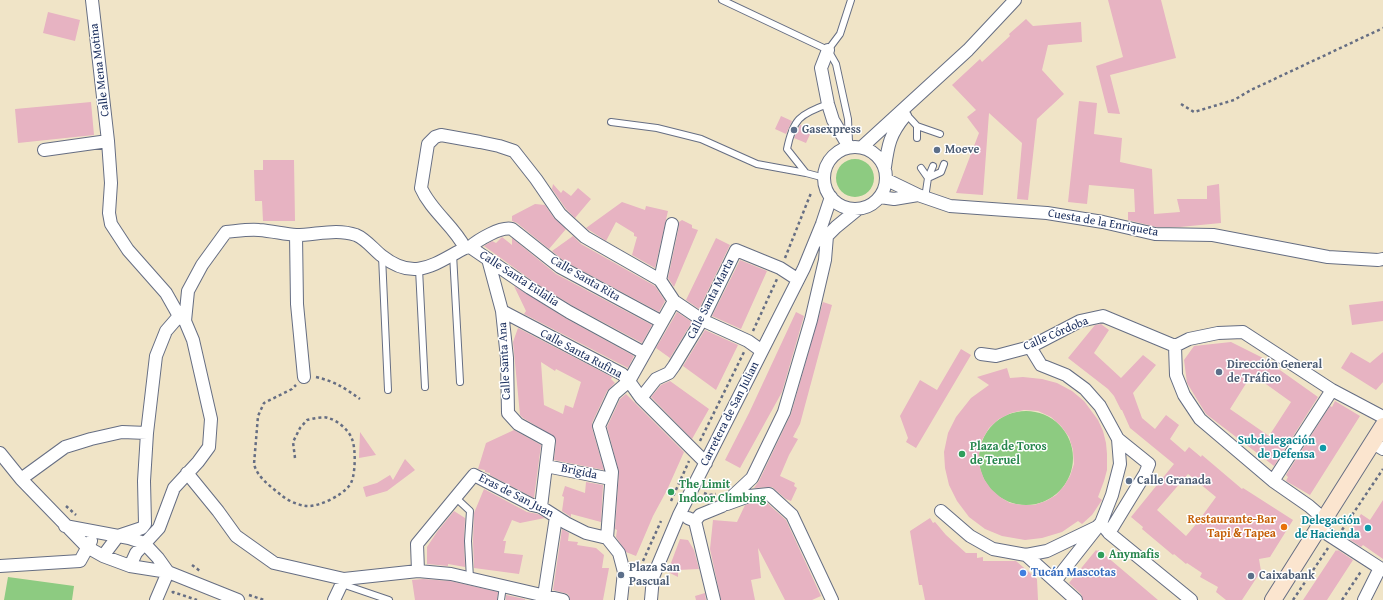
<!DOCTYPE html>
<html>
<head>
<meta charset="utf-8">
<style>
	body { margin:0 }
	canvas { display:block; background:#f0e4c7 }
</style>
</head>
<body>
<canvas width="1383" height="600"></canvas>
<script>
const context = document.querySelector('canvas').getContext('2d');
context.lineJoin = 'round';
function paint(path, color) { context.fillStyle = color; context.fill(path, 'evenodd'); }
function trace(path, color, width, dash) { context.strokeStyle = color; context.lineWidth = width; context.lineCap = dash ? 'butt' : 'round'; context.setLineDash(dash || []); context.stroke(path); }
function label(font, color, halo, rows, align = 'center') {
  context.font = font + ' "Gentium Book Plus",serif'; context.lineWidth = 3; context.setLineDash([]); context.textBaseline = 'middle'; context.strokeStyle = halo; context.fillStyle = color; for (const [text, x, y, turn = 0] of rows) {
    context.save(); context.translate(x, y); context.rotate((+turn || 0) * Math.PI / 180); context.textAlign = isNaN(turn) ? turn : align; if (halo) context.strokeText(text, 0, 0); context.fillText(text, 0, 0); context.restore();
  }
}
const green = new Path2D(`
	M836 178a19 19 0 1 1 38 0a19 19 0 1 1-38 0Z
	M979 458a47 47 0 1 1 94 0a47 47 0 1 1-94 0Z
	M8,577l66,9 -2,14h-68z`);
const building = new Path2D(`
	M1108,0h53l15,58 -66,17 10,39 -12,-1 -12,-47 27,-9z
	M48,12l32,8 -5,21 -32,-8z
	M1026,19l7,7 48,-4 1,20 -34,3 -6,25 22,24 -27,25 -9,81 -11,-1 5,-56 -33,-30 -6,82 -27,-2 23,-60 -12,-16 9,-7 -24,-25 28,-26 2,3 28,-26 -1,-2z
	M1079,101l18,2 -3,31 28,4 -2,24 32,7 2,45 26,-2 -3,-13h30v-13l12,-2 2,39 -41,4h-24l-28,-7v-8h7l-1,-23 -45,-4 -2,19 -19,-2z
	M91,102l3,33 -76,8 -3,-34z
	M781,116l11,5 -6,13 -11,-5z
	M800,125l12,5 -6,13 -12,-5z
	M263,160h31l1,61h-32l-1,-20h-7l-1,-31h9z
	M553,184l8,9 2,-3 8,6 7,-8 13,11 -16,19 -9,-9 -14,-20z
	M622,202l23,8 1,-4 22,5 -13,57 -23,-13 5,-18 -3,-1v-3l-18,-11 -10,19 -20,-13z
	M535,204l10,1 9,13 12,11 -17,20 -32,-26 -5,-2v-5z
	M682,220l10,5v3l6,2 -24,57 -6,-9 11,-52v-4z
	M573,236l8,8 74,42 10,15 -6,11 -95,-51 -12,-10z
	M502,237l10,8v-7l44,36 96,51 -10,18 -69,-37 -39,-24 -50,-36 8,-5 4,2z
	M716,238l14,7 -31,64 -13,-9z
	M740,260l27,11 -26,58 -29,-13z
	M514,286l51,32 69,38 -6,12 -104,-54 2,-3z
	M1383,301v20l-31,4 -3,-20z
	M823,302l9,3 -32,119 -7,13 5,2 -9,16 -9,21 15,7 -1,3 3,2 -6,13 -5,-2 -14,-12 -18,1 5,-7 32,-67z
	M677,312l15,10 -22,36 -14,-10z
	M796,312l8,4 -22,76 -42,76 -15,-8 24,-47z
	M1101,324l8,6 -15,23 27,25 22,-23 13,10 -23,28 9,25 13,11 11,-14 13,10 -9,14 15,13 4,-5 12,10 1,-2 40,34 1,-1 50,32 -23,37 -11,2 2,12 -19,29h-16l-10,-8 2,-5 -18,-10 2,-4 -15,-10 -1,1 -12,-10 -1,1 -31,-26 1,-2 -12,-10 43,-53 -44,-36 -8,-18h-1l-7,-14 -6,-7 -40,-31 27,-33zM1188,474l28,23 -19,26 -11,13 -29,-26z
	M518,328l94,49 -1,2 4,4 -8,8 -15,32v5l12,42 -50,-10 2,-18 -1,-5 -32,-19 -3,-3 -7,-73zM541,362l14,9 1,-2 25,13 -8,26 -8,-3 -2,9 -19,-9z
	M705,330l33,15 -22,45 -33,-24z
	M1231,342l32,16 55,39 -44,69 -68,-52 -19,-31 -3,-23 10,-14zM1252,374l39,28 -22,34 -39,-27z
	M961,349l10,6 -55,93 -10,-6 2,-4 -8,-22 20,-36 17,10z
	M1351,352l19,11 13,-11v30l-7,8 -35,-22z
	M1007,368l3,10 13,-1 19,2 15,4 15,8 12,10 14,19 5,11 3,12 1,11v16l-3,11 -6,16 4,3 -10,15 -10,9 -4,-3 -16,11 -20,6 -17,2 -23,-4 -17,-7 -16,-12 -12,-16 -8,-16 -4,-17 -1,-16 4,-19 8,-16 15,-19 18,-13 -12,-8zM1024,410l14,1 13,6 10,9 8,11 4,13 1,14 -4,12 -6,10 -8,9 -10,6 -12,4h-12l-12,-2 -10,-6 -9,-8 -7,-10 -4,-11 -1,-14 3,-14 7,-12 10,-9 12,-6z
	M670,381l39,28 -17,30 -41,-42 10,-12z
	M626,394l58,58 -17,38 -14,26 -17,40 -10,-4 -10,-15 1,-7 -2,-1 4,-57 -12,-45 13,-28z
	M1335,401l25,15 -50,79 -24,-14 2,-4 -2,-2 44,-69 2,1z
	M514,430l27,15 -7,53 -44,-23v-2l-5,-1v-2l-7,-1 8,-26z
	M360,432l16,23 -17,3z
	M405,459l10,11 -28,21 -21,6 -3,-10 14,-4 13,-8 3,5z
	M586,482l17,3 -2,37 -30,-8v3l-9,-6 2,-14 -2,-1 3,-10 20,7z
	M484,489l43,23 11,2 7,4 -25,5 -8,-3 -9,21h3l-2,12 19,2 -4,19 -45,-6 -1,-27 1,-28z
	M1383,500v59l-20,-14 -2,2 -15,-10 15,-23 9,6z
	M766,502l20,18 35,76 -9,4h-27l-27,-52 3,30 -10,2 4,20h-34l-11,-51 3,-29 24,2 8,-17 6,-2z
	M454,511l11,7 -1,23 1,26 -17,-3v2l-21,-2v-17l10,-15z
	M930,518l3,5 2,-1 11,13 20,18h11v5l6,-1v4h33l21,18 1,21h-113l-3,-15h-3l-9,-54z
	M562,529l7,4 -1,8 10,1 -1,3 19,3 8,7 -2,13h7l-6,32h-33l-2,-6 -15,-4z
	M680,539l8,1 6,10 5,19 -21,1v7l-12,-6 5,-8z
	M1096,550l1,1 2,-1 59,50h-75l-2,-6 -12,-11z
	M1336,550l1,1 1,-1 15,10 -26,40h-24z
	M423,579l27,2 48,11 -1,8h-82l-3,-20z
	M705,593l1,7h-10l-1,-4z
	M506,595l19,4v1h-19z`);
const path = new Path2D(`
	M1181,104l13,8 40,-12 17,-10 132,-62
	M785,258l26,-65
	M753,331l24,-52
	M316,377c20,5 27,10 44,22
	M700,441l44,-89
	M295,458l-2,-16 7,-14 7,-8c5,-1 15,-4 21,-2 9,2 21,12 24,21 4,9 4,40 -3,47 -8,10 -30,21 -43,20 -9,-1 -19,-6 -25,-11 -11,-9 -24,-18 -27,-31l4,-48 6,-13 28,-14 4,-4
	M704,493l5,2 7,-1
	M671,501l18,-40
	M66,506l10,9
	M1342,530l41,-61
	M643,561l18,-40
	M192,565l8,6
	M172,593l1,-1 24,8
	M249,595l15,5
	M1293,600l35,-52
	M1342,600l20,-30`);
const lane = new Path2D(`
	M722,0l106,50 8,14 12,55 1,23
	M828,50l12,-16 11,-34
	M906,114l11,12 23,8
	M611,122l46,6 44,11 56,25 49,9
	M917,138v-12
	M921,168l7,10 -3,20
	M825,178l-19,-5 -19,-24c6,-30 13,-35 41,-45
	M928,178l13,-6 3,-8
	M928,178l5,-12
	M453,254l7,128
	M382,256l6,134
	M419,269l6,118
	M455,497l15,14 -2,30 2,38
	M342,584l47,16
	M501,600l2,-14`);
const street = new Path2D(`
	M92,0l16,141 3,42 -2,30 2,11 17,26 38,43 13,23
	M828,50l-7,18 7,36 5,16 16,27
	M862,147l106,-97 47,-50
	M824 178a31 31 0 1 1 62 0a31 31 0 1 1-62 0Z
	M44,150l64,-9
	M885,167c3,-22 5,-33 20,-51
	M887,180l31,15 32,11 97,7 56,9 52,12 58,1 115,22 50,3 5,-1
	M880,197l14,2 24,-4
	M296,235l1,69 7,73
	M822,241l14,-14 22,-18
	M470,247c8,-7 31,-21 42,-18l48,38 102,55
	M465,248c-11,-22 -34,-37 -44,-60l7,-44 7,-7 6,-2 39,7 19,4 15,5 22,28 24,35 25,23 75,43
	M488,259l14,52 5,47 1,55 10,11 31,17 -8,66
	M674,301l28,19 46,21 14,10
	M502,311l120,63c8,7 13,16 19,24l65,65
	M185,321l3,-30 14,-26 24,-33c11,-1 23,-3 33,-2 13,1 25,4 37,5 20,0 40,-7 60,0 10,4 18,15 26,21 33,26 52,8 83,-8l5,-1 60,41 39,24 75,41
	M1175,346l1,29 8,20 16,24 73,62 36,25 15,13
	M1175,346l14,-7 29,-6 25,-1 89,58 51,27
	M981,354l15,2 34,-9 50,-26 23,-5 72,30
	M641,398l15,-19 13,-6 5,-7 28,-46 34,-70 44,18 17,11
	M1373,443l10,6
	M0,453l21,26 66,68 16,9 27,10 38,6 70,28
	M546,466l65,13
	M187,473l31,38 18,25 38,27 70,16
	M21,479l44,-32 26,-8 31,-7 25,1
	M1273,481l59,-91
	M727,504l22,-8 20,-2 23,21 40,85
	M941,511l29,25 23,13 33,6 21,-4 50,-24 4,-4 11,-28 8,-31 -2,-25 -18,-33 -15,-17 -19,-14 -25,-10 -11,-18
	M688,518l7,3 19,79
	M695,521l5,-6 22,-9 30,-28 32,-66 27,-92 14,-60 2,-24
	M65,526l64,12 15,5 14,15 10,14
	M1104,527l5,6 82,67
	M1318,528l65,42
	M1109,533l36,-59 4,-10 -31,-25
	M607,538l5,-66 -13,-46 15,-32 15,-13 45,-80 -14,-21 12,-56
	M1026,555l50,45
	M103,556l15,-20 24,-8 3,-4 -1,-43 3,-48 9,-77 10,-25 13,-15 6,5 8,19 18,79 -2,28 -11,15 -24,26 -15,40 -23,25 -6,13
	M0,566l80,-5 11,-20
	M418,571l-1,-27 57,-69 58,30 9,2 25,16 20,10 21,5 12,15 5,19 -3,28
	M624,572l29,5
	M1055,581l41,-52
	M544,596l12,-79
	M156,600l12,-28
	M334,600l10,-21 74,-8 33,3 112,26
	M651,600l2,-23 26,-62 125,-247 18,-44 9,-27
	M1364,600l16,-32`);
const secondary = new Path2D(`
	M1273,600l110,-174`);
const markers = [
	[794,130,4,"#5c6f8a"],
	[937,150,4,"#5c6f8a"],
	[1219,372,4,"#5c6f8a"],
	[1323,448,4,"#0f9aa8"],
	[962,454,4,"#2e9e5b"],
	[1129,481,4,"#5c6f8a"],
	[671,492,4,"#2e9e5b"],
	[1284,527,4,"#e8710a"],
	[1368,528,4,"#0f9aa8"],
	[1101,555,4,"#2e9e5b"],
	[1023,573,4,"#3f7fe0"],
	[621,575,4,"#5c6f8a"],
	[1251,576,4,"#5c6f8a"]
];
const streetNames = [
	["Calle Mena Motina",100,70,-97],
	["Cuesta de la Enriqueta",1103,223,10],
	["Calle Santa Eulalia",519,279,33],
	["Calle Santa Rita",585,279,30],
	["Calle Santa Marta",711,299,-63],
	["Calle Córdoba",1056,334,-23],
	["Calle Santa Rufina",581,354,28],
	["Calle Santa Ana",505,361,-93],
	["Carretera de San Julian",730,414,-63],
	["Brigida",579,472,12],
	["Eras de San Juan",516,496,27]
];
const serviceNames = [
	["Gasexpress",802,130],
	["Moeve",945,150],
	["Dirección General",1227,365],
	["de Tráfico",1227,379],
	["Calle Granada",1137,481],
	["Plaza San",629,568],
	["Pascual",629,582],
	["Caixabank",1259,576]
];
const cultureNames = [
	["Subdelegación",1315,441],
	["de Defensa",1315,455],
	["Delegación",1360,521],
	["de Hacienda",1360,535]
];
const leisureNames = [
	["Plaza de Toros",970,447],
	["de Teruel",970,461],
	["The Limit",679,485],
	["Indoor Climbing",679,499],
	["Anymafis",1109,555]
];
const foodNames = [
	["Restaurante-Bar",1276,520],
	["Tapi & Tapea",1276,534]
];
const shopNames = [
	["Tucán Mascotas",1031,573]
];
paint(green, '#8dcb81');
paint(building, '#e7b3c2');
trace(lane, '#666e83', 8);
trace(street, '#666e83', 14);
trace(secondary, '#666e83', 18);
trace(path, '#666e83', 2.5, [3, 3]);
trace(lane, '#fff', 6);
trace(street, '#fff', 12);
trace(secondary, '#fbe5cf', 16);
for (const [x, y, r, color] of markers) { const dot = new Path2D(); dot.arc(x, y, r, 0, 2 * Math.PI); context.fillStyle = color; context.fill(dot); trace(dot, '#fff', 1.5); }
label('12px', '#1b2f5e', '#fff', streetNames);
label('bold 12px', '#4e5e75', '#fff', serviceNames, 'left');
label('bold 12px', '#0d838f', '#fff', cultureNames, 'right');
label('bold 12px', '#27864d', '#fff', leisureNames, 'left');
label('bold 12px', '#c56008', '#fff', foodNames, 'right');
label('bold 12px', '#366cbe', '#fff', shopNames, 'left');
</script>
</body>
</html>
